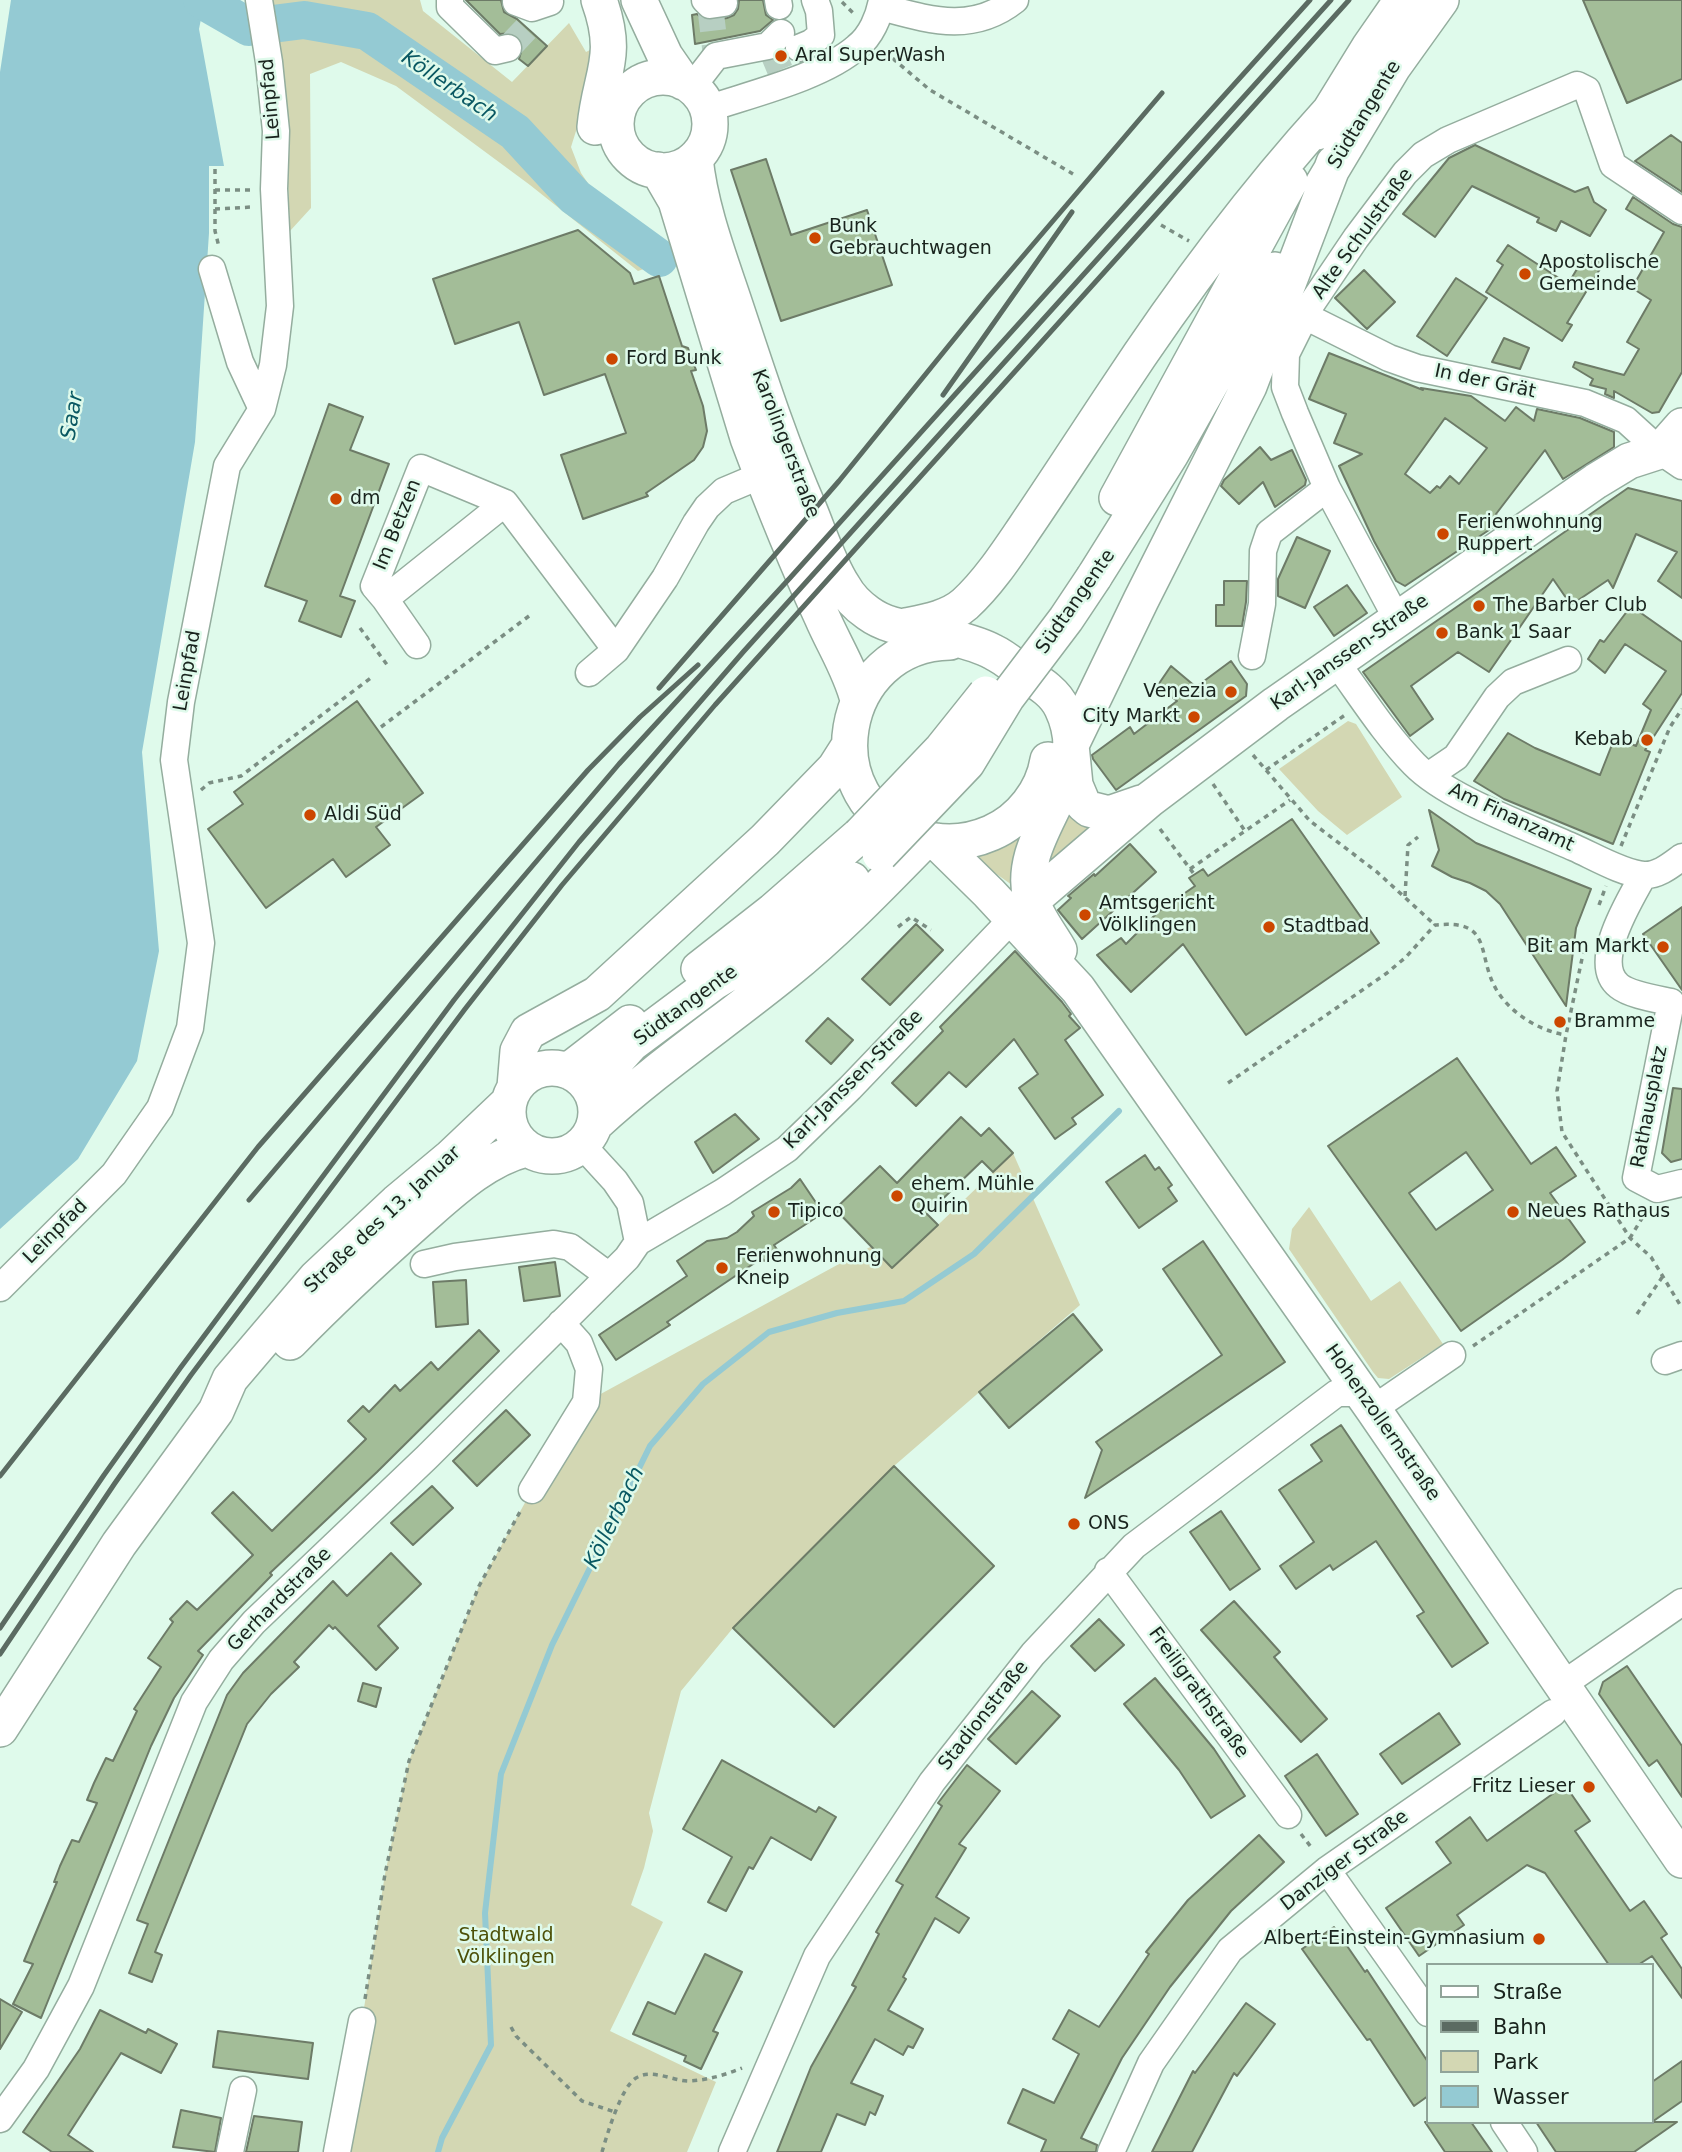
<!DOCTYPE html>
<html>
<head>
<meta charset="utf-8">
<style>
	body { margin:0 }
	#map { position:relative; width:1682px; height:2152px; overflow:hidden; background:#dffaeb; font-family:"DejaVu Sans",sans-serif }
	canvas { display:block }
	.legend { position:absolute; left:1426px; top:1963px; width:228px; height:161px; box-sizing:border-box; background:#dffaeb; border:2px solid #90a499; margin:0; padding:9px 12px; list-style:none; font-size:21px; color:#19231d }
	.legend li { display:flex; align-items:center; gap:14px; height:35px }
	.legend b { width:35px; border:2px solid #90a499 }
</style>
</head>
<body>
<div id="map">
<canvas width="1682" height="2152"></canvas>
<ul class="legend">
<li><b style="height:9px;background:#fff"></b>Straße</li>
<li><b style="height:9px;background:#5b6b62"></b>Bahn</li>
<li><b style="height:19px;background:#d3d7b3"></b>Park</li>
<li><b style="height:19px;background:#94cad3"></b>Wasser</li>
</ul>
</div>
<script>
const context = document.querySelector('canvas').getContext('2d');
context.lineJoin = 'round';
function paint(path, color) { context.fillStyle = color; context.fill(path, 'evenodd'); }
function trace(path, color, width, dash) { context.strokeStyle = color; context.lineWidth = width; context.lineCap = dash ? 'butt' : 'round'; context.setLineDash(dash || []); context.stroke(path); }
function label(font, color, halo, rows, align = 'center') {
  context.font = font + ' "DejaVu Sans",sans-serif'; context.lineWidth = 5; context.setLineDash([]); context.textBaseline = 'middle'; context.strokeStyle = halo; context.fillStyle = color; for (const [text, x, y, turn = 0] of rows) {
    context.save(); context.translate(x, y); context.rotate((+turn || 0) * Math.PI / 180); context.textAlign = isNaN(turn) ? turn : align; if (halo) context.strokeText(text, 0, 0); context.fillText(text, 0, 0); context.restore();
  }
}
const green = new Path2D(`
	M272,0h148l3,11 89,71 57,-59 17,29 8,-4 -7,48 -16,51 10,26 15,22 57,42 8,26 -23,8 -108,-86 -134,-99 -55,-24 -31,12 1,134 -21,23 -2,-48 2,-53z
	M1348,721l8,3 46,73 -55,38 -29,-24 -39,-42z
	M1066,805l34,23 -50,34 -5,-1z
	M1022,828l-7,55 -3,2 -41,-29z
	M1013,1153l67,152 -186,161 -161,162 -52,63 -32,122 4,18 -9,37 -13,37 32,17 -53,109 106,51 -29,70h-337l20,-103 -8,-28 23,-147 24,-113 70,-175 53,-96 54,-88 286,-156 21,22z
	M1309,1207l62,94 29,-20 43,63 -54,35 -11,-1 -5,-6 -84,-123 3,-20z`);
const water = new Path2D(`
	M11,0h209l1,10 -20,9 -2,10 25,137h-15v67l-14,209 -53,310 17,199 -22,110 -59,98 -78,70v-1157z`);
const stream = new Path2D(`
	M438,2152l4,-14 49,-93 -6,-132 16,-139 51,-129 98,-199 53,-62 66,-52 68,-19 67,-12 70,-47 145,-143`);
const river = new Path2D(`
	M202,0l47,27 55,-7 63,11 148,101 60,65 84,61`);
const building = new Path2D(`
	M466,0h35l3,12 13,7 30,27 -19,20 -9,-7 4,-14 -4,-8 -7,-4 -12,1z
	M739,0h24l3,15 7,5 -13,11 -65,13 -3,-29 5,-1 7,6 8,1 15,-3 7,-3 4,-6z
	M1583,0h99v79l-55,24z
	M1671,135l11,8v49l-47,-31z
	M1475,145l100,47 13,-5 6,15 12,8 -16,26 -29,-15 -5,10 -19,-9 2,-4 -67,-32 -37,51 -32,-23 46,-56z
	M766,159l25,76 76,-25 25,75 -111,36 -50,-151z
	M1633,197l40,27 9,3v145l-23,40 -7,1 -38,-22v7l-9,-4 1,-5 -16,-4 3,-6 -20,-12 2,-5 49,13 15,-26 -12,-7 24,-42 -19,-12 32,-56 -38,-23z
	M578,230l52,43 4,11 25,-8 23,70 6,2 8,22 -5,1 12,35 4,25 -4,16 -9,13 -48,33 2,3 -65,23 -22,-64 65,-22 -21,-59 -61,21 -25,-73 -64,22 -22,-65z
	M1508,245l60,39 18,-30 17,10 -36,59 5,2 -10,16 -76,-49 17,-27 -6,-4z
	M1364,270l31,32 -28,27 -32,-31z
	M1456,278l31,20 -40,58 -30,-20z
	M1504,338l25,10 -9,21 -28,-7z
	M1329,353l94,37 -2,-2 50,8 34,25 11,-14 18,14 3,-12 43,9 34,14v15l-51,32 -18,-29 -49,64 5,8 -96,64 -9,-5 -22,-40 -35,-75 23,-12 -28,-11 12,-29 -37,-15zM1445,418l42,30 -28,36 -9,-8 -10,12 -3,-2 -7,7 -25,-19z
	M329,404l34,13 -13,33 39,14 -49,132 15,5 -14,36 -42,-16 8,-20 -42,-15z
	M1260,447l11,13 21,-10 14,30 -1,5 -30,22 -12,-25 -24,22 -18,-18 3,-6z
	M1628,488l54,13v97l-24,-17 19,-29 -41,-18 -23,54 -5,-8 -37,25 -18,-26 -64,93 -31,-20 -47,34 22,33 -23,17 -47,-64z
	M1297,537l33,14 -25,57 -27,-12v-17z
	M1224,581h23l-1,21 -4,24h-26v-21h8z
	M1347,585l20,28 -33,23 -20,-29z
	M1631,606l51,36v51l-37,57 5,2 -37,92 -109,-45 -30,-18 34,-48 27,15 65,27 15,-38 21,9 15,-36 -8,-6 23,-33 -41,-27 -20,29 -17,-14 12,-19 4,2z
	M1231,661l16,23 -1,12 -130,94 -23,-31 -1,-4 38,-28 4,7 43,-33 -19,-16 13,-19 25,21z
	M357,701l66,92 -47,34 14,18 -44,32 -13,-18 -67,49 -58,-79 35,-25 -9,-12z
	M1429,810l47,33 115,46 -15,39 -10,78 -66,-102 -14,-13 -16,-8 -18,-6 -20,-11 7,-16z
	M1292,819l87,124 -133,92 -63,-91 -52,48 -34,-37 24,-17 5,6 33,-33 36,-25 -6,-8 14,-9 5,7z
	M1130,844l26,28 -74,67 -24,-29 13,-12 -3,-2 26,-22 1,2z
	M1682,907v83l-39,-56z
	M916,924l27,26 -53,55 -28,-26z
	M1015,951l47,51 9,12 -2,2 11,12 -15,12 38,55 -31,23 4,6 -21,15 -36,-51 19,-14 -24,-35 -48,48 -17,-15 -33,34 -24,-23 51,-52 -3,-4z
	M828,1018l25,22 -22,24 -25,-23z
	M1457,1058l74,106 25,-17 20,29 -26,17 35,49 -23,18 -101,71 -133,-185zM1466,1152l27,38 -57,40 -27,-37z
	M1673,1088l9,1v70l-11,3 -9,-9z
	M735,1114l24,25 -46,34 -18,-31z
	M961,1117l20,19 8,-8 24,25 -20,19 -11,-11 -55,53 11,11 -46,43 -57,-59 45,-43 17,17z
	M1145,1155l10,15 4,-3 13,18 -4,3 9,13 -38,27 -33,-46z
	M800,1179l23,34 -49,32 4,6 -14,10 -2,-3 -95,64 3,3 -54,35 -17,-25 88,-59 -10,-15 30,-20 20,-3 10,-6 17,-16 -2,-4 39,-24z
	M1203,1241l82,121 -200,136 17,-48 -6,-8 126,-87 -59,-86z
	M555,1262l5,34 -36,5 -5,-34z
	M466,1280l2,44 -32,3 -3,-45z
	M1073,1314l29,36 -93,78 -30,-36z
	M479,1330l20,21 -122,121 -107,101 2,2 -74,76 5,4 -29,43 -23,48 -110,272 -28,-14 20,-40 -9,-3 33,-79h-3l6,-16 12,-26 7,2 18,-39 -10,-3 7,-17 12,-25 7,3 24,-50 -3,-2 27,-42 -13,-9 25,-36 -3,-3 17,-18 10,9 56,-55 -41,-42 21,-21 39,39 94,-92 -18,-18 15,-15 6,6 26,-27 5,6 31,-29 7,8z
	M506,1410l24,25 -53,51 -24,-25z
	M1341,1425l147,218 -36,24 -35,-51 7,-4 -48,-71 -43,29 -3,-5 -34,24 -16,-23 34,-24 -35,-52 43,-29 -11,-16z
	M894,1466l100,100 -160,161 -101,-99z
	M432,1486l21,22 -40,37 -22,-22z
	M1221,1511l39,58 -30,21 -40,-58z
	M391,1553l30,31 -43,42 20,22 -22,22 -41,-43 -2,2 -4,-4 -35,37 5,5 -28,27 -24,30 -92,228 7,3 -10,27 -23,-9 19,-49 -11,-4 90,-225 16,-22 90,-92 14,15z
	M1234,1601l46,51 -6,5 53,62 -26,23 -100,-112z
	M1099,1619l25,26 -29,26 -24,-25z
	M1627,1666l55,80v51l-25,-37 -8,6 -50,-72 4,-12z
	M1155,1678l59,71 31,47 -34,22 -32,-48 -55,-66z
	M363,1683l18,5 -5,19 -18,-6z
	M1032,1691l28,25 -44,48 -28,-25z
	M1439,1713l21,31 -58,40 -22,-30z
	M1317,1754l41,60 -32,22 -41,-60z
	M722,1760l94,52 3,-5 17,10 -25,43 -40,-23 -18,32 -4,-2 -23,44 -18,-9 24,-45 -49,-28z
	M967,1765l33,26 -41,53 7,4 -30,49 33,21 -10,15 -24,-15 -32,59 3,2 -18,31 35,19 -10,19 -5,-2 -5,9 -28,-16 -24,44 32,13 -8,19 -5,-3 -5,13 -28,-11 -16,38h-44l34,-85 45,-80 -4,-2 27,-51 -3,-2 27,-47 -7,-4 46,-75 -4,-3z
	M1565,1785l25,36 -15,10 55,80 14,-10 23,33 -6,4 21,31v29l-30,-42 -14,9h-29l-64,-92 -18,-8 -70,50 7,10 -45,31 -33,-48 65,-45 -15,-21 34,-25 17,24z
	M1259,1835l25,27 -53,49 -61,76 -48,71 -41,80 16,7 -1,7h-55l5,-12 -38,-17 15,-34 31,14 25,-49 -26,-15 16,-29 30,17 50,-73 -3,-2 42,-52z
	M1334,1927l31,45 2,-2 61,92v34l-14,10 -44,-67 -3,1 -65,-91z
	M705,1954l37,18 -29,59 5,2 -17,36 -17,-8 2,-5 -53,-22 15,-32 27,12z
	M0,1999l22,13 -22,37z
	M1246,2003l29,21 -38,52 -3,-3 -42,79h-40l41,-81 2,2z
	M100,2010l46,23 2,-4 29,15 -16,29 -40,-20 -53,82 25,17h-41l-29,-20 57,-83z
	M218,2031l95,12 -5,36 -95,-12z
	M1682,2061v40l-30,21h25l-43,30h-78l-20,-30h116v-40z
	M181,2110l40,8 -6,34 -42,-5z
	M254,2116l48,6 -4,30h-52z
	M1425,2122h46l21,30h-47z`);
const minorTunnel = new Path2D(`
	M710,5l6,51
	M508,48l19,-20
	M763,63l36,-15`);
const path = new Path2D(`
	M842,2l12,12
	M885,52l45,38 143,84
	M215,169v62l4,16
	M215,190h36
	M215,209l37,-2
	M1161,225l28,16
	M360,628l28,38
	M381,727l152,-114
	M1253,755l57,66 67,51 58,53
	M1266,770l79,-55
	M1213,784l32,47
	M201,790l8,-7 32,-7 131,-99
	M1160,829l34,45
	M1621,846l49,-119 12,-18
	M1190,869l100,-69
	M1405,896l3,-51 10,-8
	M1599,905l7,-19
	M898,927l13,-10 20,13
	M1584,949l-18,86 -9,56 5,41 68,106 21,19 31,51
	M1228,1083l159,-110 19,-16 29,-32c59,-6 41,29 61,64 14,24 43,42 70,46
	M1637,1314l26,-38
	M1473,1346l157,-108 17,-28
	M1301,1834l10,13
	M365,1999l20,-125 24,-113 70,-175 42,-76
	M511,2027l5,9 66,65 33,11
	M602,2152c5,-17 19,-65 34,-74 16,-10 36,3 53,3 19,-1 36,-6 53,-13`);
const minor = new Path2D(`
	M450,0v7l45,44 13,-3
	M705,0l5,5 14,-2
	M778,0l1,6
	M516,2l16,6 18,-6
	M881,7c49,13 91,27 134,-7
	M799,48l12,-5 10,-8 -2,-24 -4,-11
	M692,87l24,-31 52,-10 13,-13
	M707,109c44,-15 116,-32 150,-62 14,-11 22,-30 25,-47
	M212,269l28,93 22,47
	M1305,316l84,42 28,10 168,35 41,17 34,31 22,15
	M505,503l-120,96 -11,-13 47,-118 84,35 111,147
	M385,599l32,46
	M1397,619l-70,-131 -32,-75 -10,-26 1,-33 24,-48 46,-68 49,-65 18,-18 25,-15 129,-55 10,5 26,75 69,46
	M1252,656l10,-52 1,-53 6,-18 58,-45
	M1336,662c25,34 48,71 78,102 34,35 115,63 161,84 18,8 49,26 69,27 14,1 27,-10 38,-18
	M589,673l27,-23 49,-72 31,-55 11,-16 17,-16 38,-16
	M1428,776l28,-19 41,-60 16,-15 55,-22
	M1643,876c-13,24 -53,87 -24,110 11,9 38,13 52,16l-35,176 21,11 25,-6
	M582,1145l33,36 15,22 8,39
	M424,1264l31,-7 99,-13 16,3 39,29
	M0,1288l114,-114 46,-66 30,-80 11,-85 -27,-183 7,-58 46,-236 35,-57 11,-44 7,-59 -6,-117 2,-58 -7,-69 -10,-62
	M1665,1361l17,-6
	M1373,1409l79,-54
	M532,1490l54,-88 3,-33 -10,-26 -18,-20
	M1108,1571l180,244
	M1562,1685l120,-83
	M1327,1870l101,143
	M0,2119l36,-50 45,-83 113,-284 27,-42 33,-38 173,-165 200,-199 11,-16 85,-50 64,-43 63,-61 162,-169
	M1504,2122l20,30
	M230,2152l13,-62
	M337,2152l25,-131
	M732,2152l85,-196 115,-174 101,-128 101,-108 203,-153h25
	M1111,2152l40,-89 79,-113 97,-80 226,-157`);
const major = new Path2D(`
	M639,0l26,56 18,26
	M616 124a47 47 0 1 1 94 0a47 47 0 1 1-94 0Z
	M595,127c5,-54 25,-69 4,-127
	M1317,132l53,-86 32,-46
	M695,158c5,50 24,99 40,147 23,69 45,138 74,204 10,24 20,56 34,77 6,11 15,20 25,27 22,16 45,15 70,21 18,5 39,9 55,18 13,6 23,16 35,24 13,8 27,17 34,32 36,75 -48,123 -31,191 5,18 19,35 28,51
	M658,170l18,31 72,237c23,61 47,121 74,179 12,28 29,54 36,83
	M1323,184l70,-117 48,-67
	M1117,498l173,-317
	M1094,577l77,-123 104,-184
	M906,626c20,-4 43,-8 59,-22 23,-21 42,-50 59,-75 30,-44 59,-89 89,-134 65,-99 136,-195 216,-283
	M950,642c-113,2 -140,161 -32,195 25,8 50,6 73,-4 30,-13 52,-42 57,-73
	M1141,803l-32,11 -20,-5 -6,-5 -8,-19 -4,-40 70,-145 108,-214 85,-223
	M936,841l53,52 89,96 295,420 309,451
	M1032,900l118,-101 126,-95 320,-223 33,-20 31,-10 22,-25
	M699,969l74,-58 87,-76
	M508 1112a44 44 0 1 1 88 0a44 44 0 1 1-88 0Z
	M568,1071l62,-48
	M515,1087l3,-36 10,-19 69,-38 168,-154 70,-72 14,-22
	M596,1104l6,-23 12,-18 17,-19 83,-62 64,-39 74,-63
	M595,1124c60,-55 128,-101 191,-152 50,-40 95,-87 140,-133
	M290,1342c42,-43 85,-83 129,-122 31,-27 66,-61 107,-71
	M0,1729l119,-185 97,-133 14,-32 86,-101 81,-76 54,-45 58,-55`);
const rail = new Path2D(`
	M943,395l129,-183
	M659,688l180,-207 150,-185 173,-203
	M249,1200l370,-436 170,-185 521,-579
	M0,1476l258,-329 330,-377 52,-53 58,-52
	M0,1628l104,-153 77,-108 273,-367 125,-158 165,-191 587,-651
	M0,1654l115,-171 76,-108 274,-366 97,-124 153,-180 634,-705`);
const majorBridge = new Path2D(`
	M860,835l82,-86 44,-55
	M880,854l87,-91 40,-66 59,-78 28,-42`);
const markers = [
	[781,56,7,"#cc4700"],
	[815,238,7,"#cc4700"],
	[1525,274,7,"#cc4700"],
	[612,359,7,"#cc4700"],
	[336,499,7,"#cc4700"],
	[1443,534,7,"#cc4700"],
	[1479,606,7,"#cc4700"],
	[1442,633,7,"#cc4700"],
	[1231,692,7,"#cc4700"],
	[1194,717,7,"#cc4700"],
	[1647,740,7,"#cc4700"],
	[310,815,7,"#cc4700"],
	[1085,915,7,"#cc4700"],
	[1269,927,7,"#cc4700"],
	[1663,947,7,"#cc4700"],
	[1560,1022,7,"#cc4700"],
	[897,1196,7,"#cc4700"],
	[774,1212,7,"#cc4700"],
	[1513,1212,7,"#cc4700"],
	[722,1268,7,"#cc4700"],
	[1074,1524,7,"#cc4700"],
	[1589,1787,7,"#cc4700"],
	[1539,1939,7,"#cc4700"]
];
const poiNames = [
	["Aral SuperWash",795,56],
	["Bunk",829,227],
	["Gebrauchtwagen",829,249],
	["Apostolische",1539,263],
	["Gemeinde",1539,285],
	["Ford Bunk",626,359],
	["dm",350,499],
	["Ferienwohnung",1457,523],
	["Ruppert",1457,545],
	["The Barber Club",1493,606],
	["Bank 1 Saar",1456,633],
	["Venezia",1217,692,"right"],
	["City Markt",1180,717,"right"],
	["Kebab",1633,740,"right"],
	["Aldi Süd",324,815],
	["Amtsgericht",1099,904],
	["Völklingen",1099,926],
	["Stadtbad",1283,927],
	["Bit am Markt",1649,947,"right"],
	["Bramme",1574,1022],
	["ehem. Mühle",911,1185],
	["Quirin",911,1207],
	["Tipico",788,1212],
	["Neues Rathaus",1527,1212],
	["Ferienwohnung",736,1257],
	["Kneip",736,1279],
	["ONS",1088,1524],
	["Fritz Lieser",1575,1787,"right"],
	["Albert-Einstein-Gymnasium",1525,1939,"right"]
];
const streetNames = [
	["Leinpfad",271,99,-95],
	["Südtangente",1365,115,-59],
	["Alte Schulstraße",1363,234,-54],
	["In der Grät",1485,382,12],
	["Karolingerstraße",785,444,69],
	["Im Betzen",398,525,-68],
	["Südtangente",1076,602,-55],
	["Karl-Janssen-Straße",1350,653,-35],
	["Leinpfad",188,671,-80],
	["Am Finanzamt",1511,818,25],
	["Südtangente",686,1006,-36],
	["Karl-Janssen-Straße",854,1080,-45],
	["Rathausplatz",1650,1107,-79],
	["Straße des 13. Januar",383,1220,-43],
	["Leinpfad",56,1232,-45],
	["Hohenzollernstraße",1382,1423,55],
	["Gerhardstraße",280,1600,-45],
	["Freiligrathstraße",1198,1693,54],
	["Stadionstraße",984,1716,-52],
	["Danziger Straße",1345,1861,-37]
];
const parkNames = [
	["Stadtwald",506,1936],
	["Völklingen",506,1958]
];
const waterNames = [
	["Köllerbach",449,87,34],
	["Saar",73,416,-80],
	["Köllerbach",615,1518,-64]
];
paint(green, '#d3d7b3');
paint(water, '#94cad3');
trace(stream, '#94cad3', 6);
trace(river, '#94cad3', 38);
paint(building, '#a3bd98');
trace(building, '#6d7b67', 2);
trace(minorTunnel, '#b7cfc2', 26, [26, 13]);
trace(minor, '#94ad9e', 29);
trace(major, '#94ad9e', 38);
trace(path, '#7b8e83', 3.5, [5, 5]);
trace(minor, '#fff', 26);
trace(major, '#fff', 35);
trace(rail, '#5b6b62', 5);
trace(majorBridge, '#94ad9e', 38, []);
trace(majorBridge, '#fff', 35);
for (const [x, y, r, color] of markers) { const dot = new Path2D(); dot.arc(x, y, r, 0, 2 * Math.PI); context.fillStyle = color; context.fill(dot); trace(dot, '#dffaeb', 2.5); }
label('19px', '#19231d', '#dffaeb', poiNames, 'left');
label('19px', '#19231d', '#dffaeb', streetNames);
label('19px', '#4d5008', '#dffaeb', parkNames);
label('italic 21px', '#095862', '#dffaeb', waterNames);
</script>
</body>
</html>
